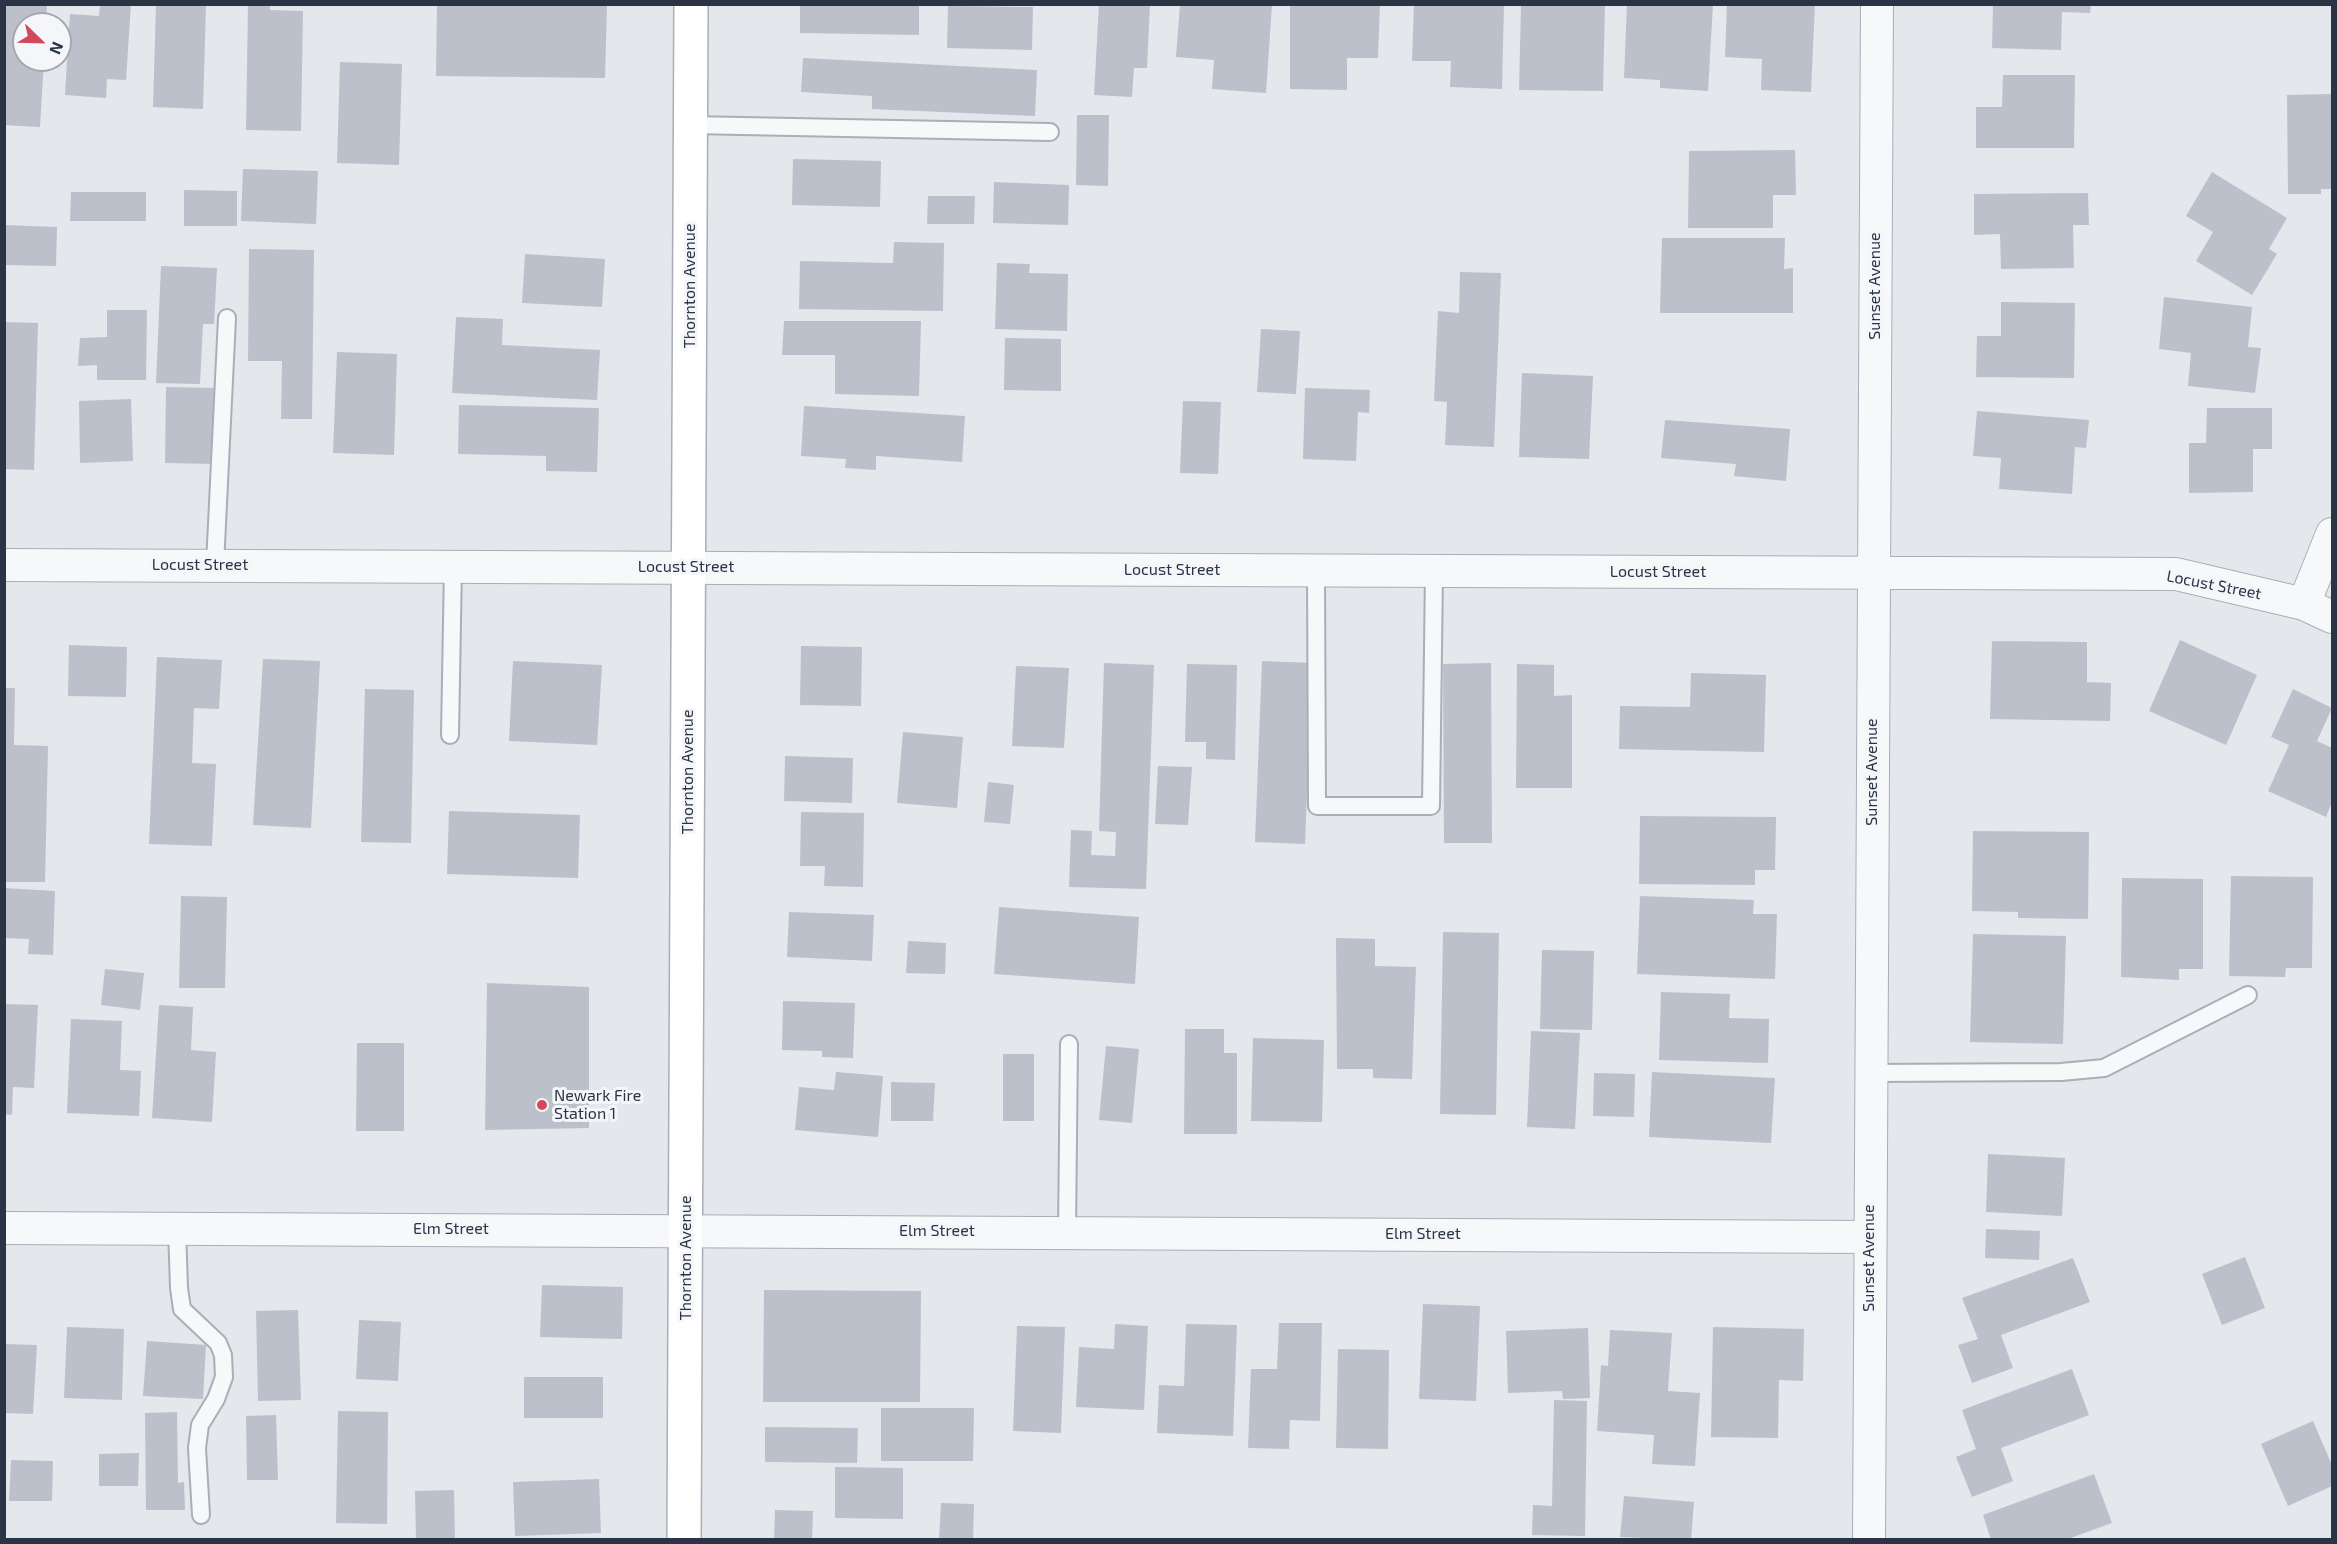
<!DOCTYPE html>
<html>
<head>
<meta charset="utf-8">
<style>
	body { margin:0 }
	#map { position:relative; width:2337px; height:1544px; overflow:hidden; background:#e4e7ec; font-family:"Exo 2",sans-serif }
	canvas { display:block }
	.frame { position:absolute; inset:0; border:6px solid #2b3445; pointer-events:none }
	.north { position:absolute; left:12px; top:12px; width:60px; height:60px; box-sizing:border-box; background:#f4f6f9; border:2px solid #a4a8b1; border-radius:50%; rotate:113deg; font-size:16px; font-weight:700; line-height:24px; text-align:center; color:#2b3445 }
	.north::after { content:''; display:block; margin:auto; width:21px; height:27px; background:#d1495b; clip-path:polygon(50% 0,100% 100%,50% 72%,0 100%) }
</style>
</head>
<body>
<div id="map">
<canvas width="2337" height="1544"></canvas>
<div class="frame"></div>
<div class="north">N</div>
</div>
<script>
const context = document.querySelector('canvas').getContext('2d');
context.lineJoin = 'round';
function paint(path, color) { context.fillStyle = color; context.fill(path, 'evenodd'); }
function trace(path, color, width, dash) { context.strokeStyle = color; context.lineWidth = width; context.lineCap = dash ? 'butt' : 'round'; context.setLineDash(dash || []); context.stroke(path); }
function label(font, color, halo, rows, align = 'center') {
  context.font = font + ' "Exo 2",sans-serif'; context.lineWidth = 6; context.setLineDash([]); context.textBaseline = 'middle'; context.strokeStyle = halo; context.fillStyle = color; for (const [text, x, y, turn = 0] of rows) {
    context.save(); context.translate(x, y); context.rotate((+turn || 0) * Math.PI / 180); context.textAlign = isNaN(turn) ? turn : align; if (halo) context.strokeText(text, 0, 0); context.fillText(text, 0, 0); context.restore();
  }
}
const building = new Path2D(`
	M4,4h43l-1,20h-22v36h20l-4,67 -36,-2z
	M100,4h31l-5,76 -19,-1 -1,19 -41,-3 5,-81 29,2z
	M156,4h50l-3,105 -50,-2z
	M248,4h22v6l33,1 -2,120 -55,-1z
	M437,4l170,2 -2,72 -169,-2z
	M800,4h119v31l-119,-2z
	M1099,4h51l-3,64h-13l-2,29 -38,-2z
	M1180,4h92l-6,89 -54,-4 2,-29 -38,-3z
	M1290,4h90l-2,54h-31v32l-57,-1z
	M1414,4h90l-2,85 -52,-2 1,-26h-39z
	M1627,4h86l-5,87 -48,-3v-8l-36,-2z
	M1727,4h88l-4,88 -50,-2 1,-31 -37,-2z
	M1993,4h98l-1,9 -28,-1 -1,38 -69,-2z
	M1521,5h84l-2,86 -84,-1z
	M948,6l85,1 -1,43 -85,-2z
	M803,58l234,12 -2,46 -163,-7v-13l-71,-4z
	M340,62l62,2 -3,101 -62,-2z
	M2003,75h72l-1,73h-98v-41h26z
	M2332,94v95h-11v5h-33l-1,-99z
	M1077,115h32l-1,71 -32,-1z
	M1795,150l1,45h-23v33h-85l1,-77z
	M793,159l88,2 -1,46 -88,-2z
	M243,169l75,2 -2,53 -75,-3z
	M2212,172l75,46 -18,31 8,5 -25,41 -56,-34 17,-29 -27,-16z
	M994,182l75,3 -1,40 -75,-2z
	M184,190l53,1v35h-53z
	M71,192h75v29h-76z
	M2088,193l1,32h-16l1,43 -73,1 -1,-35 -26,1v-41z
	M928,196h47l-1,28h-47z
	M4,225l53,2 -1,39 -52,-1z
	M1662,238h123l-1,31 9,-1v45h-133z
	M894,242l50,1 -1,68 -144,-2 1,-48 93,2z
	M249,249l65,1 -2,169h-31l1,-58h-34z
	M525,254l80,5 -3,48 -80,-4z
	M997,263l33,1 -1,9 39,1 -1,57 -72,-2z
	M161,266l56,2 -3,56h-11l-3,60 -44,-1z
	M1460,272l41,1 -7,174 -49,-2 2,-43 -13,-1 4,-90 21,2z
	M2164,297l88,10 -4,40 13,1 -6,45 -67,-7 3,-33 -32,-4z
	M2001,302l74,1 -1,75 -98,-1 1,-41h24z
	M107,310h40l-1,70h-49v-15l-19,1 2,-28 27,-1z
	M456,317l47,2 -1,26 98,5 -3,50 -145,-7z
	M784,321h137l-2,75 -84,-2v-39h-53z
	M4,322l34,1 -4,147 -30,-1z
	M1261,329l39,2 -4,63 -39,-2z
	M1005,338l56,1v52l-57,-1z
	M337,352l60,2 -3,101 -61,-2z
	M1522,373l71,3 -4,83 -70,-2z
	M166,387l50,1 -1,76 -50,-1z
	M1305,388l65,2 -1,23 -11,-1 -2,49 -53,-2z
	M131,399l2,62 -53,2 -1,-62z
	M1183,401l38,1 -3,72 -38,-1z
	M459,405l140,3 -2,64 -51,-1v-15l-88,-2z
	M804,406l161,10 -3,46 -86,-6v14l-31,-2 1,-9 -45,-3z
	M2207,408h65v41h-19v43l-64,1v-50h17z
	M1977,411l112,9 -3,28 -11,-1 -3,47 -73,-5 2,-31 -28,-2z
	M1665,420l125,9 -4,52 -52,-5 2,-12 -75,-6z
	M2180,640l77,35 -31,70 -77,-34z
	M1992,641l95,1v40l24,1 -1,38 -120,-2z
	M69,645l58,2 -1,50 -58,-1z
	M801,646l61,1 -1,59 -61,-1z
	M157,657l65,3 -3,49 -25,-1 -2,55 24,1 -4,82 -63,-2z
	M263,659l57,2 -9,167 -58,-3z
	M513,661l89,4 -5,80 -88,-4z
	M1262,661l50,2 -7,181 -50,-2z
	M1104,663l50,2 -8,224 -77,-2 2,-57 21,1 -1,24 24,1 1,-24 -17,-1z
	M1491,663l1,180h-48l-1,-179z
	M1187,664l50,1 -2,95 -29,-1v-17h-21z
	M1517,664l37,1v31l18,-1v93h-56z
	M1016,666l53,2 -5,80 -52,-2z
	M1691,673l75,2 -2,77 -145,-3 1,-43 70,1z
	M4,688h11l-1,57 34,1 -3,136h-41z
	M365,689l49,1 -3,153 -50,-1z
	M2293,689l39,19 -15,33 15,7v54l-6,15 -58,-26 21,-46 -18,-8z
	M903,732l60,5 -6,71 -60,-5z
	M785,756l68,2 -1,45 -68,-2z
	M1158,766l34,1 -4,58 -33,-1z
	M988,782l26,3 -4,39 -26,-2z
	M449,811l131,4 -2,63 -131,-4z
	M801,812l63,1 -1,74 -39,-1 1,-20h-25z
	M1640,816l136,1 -1,53h-20v15l-116,-1z
	M1973,831l116,1 -1,87 -70,-1v-6l-46,-1z
	M2231,876l82,1 -1,91h-26l-1,9 -56,-1z
	M2122,878l81,1v90h-24v11l-58,-3z
	M4,888l51,3 -2,64 -25,-1 1,-15 -25,-1z
	M181,896l46,1 -2,91h-46z
	M1640,896l114,4 -1,14h24l-2,65 -138,-5z
	M999,907l140,10 -4,67 -141,-10z
	M789,912l85,3 -2,46 -85,-4z
	M1443,932l56,1 -3,182 -56,-1z
	M1973,934l93,2 -3,108 -93,-2z
	M1336,938l39,1v27l41,1 -4,112 -39,-1v-9h-36z
	M908,941l38,2 -1,31 -39,-1z
	M1542,950l52,1 -2,79 -52,-1z
	M105,969l39,4 -4,37 -39,-5z
	M487,983l102,4v141l-104,2z
	M1661,992l69,2 -1,24 40,1 -1,44 -109,-3z
	M783,1001l72,2 -2,55 -31,-1v-6l-40,-1z
	M4,1004l34,1 -4,83 -21,-1 -1,28 -8,-1z
	M159,1005l34,2 -2,43 25,2 -4,70 -60,-4z
	M71,1019l51,2 -2,49 21,1 -2,45 -72,-3z
	M1185,1029h39v24h13v81h-53z
	M1531,1031l49,2 -5,96 -48,-2z
	M1253,1038l71,2 -2,82 -71,-1z
	M357,1043h47v88h-48z
	M1106,1046l33,3 -7,74 -33,-3z
	M1003,1054h31v67h-31z
	M836,1072l47,4 -5,61 -83,-7 4,-43 35,3z
	M1652,1072l123,6 -4,65 -122,-6z
	M1594,1073l41,1 -1,43 -41,-1z
	M891,1082l44,1 -2,38h-42z
	M1988,1154l77,4 -3,58 -76,-4z
	M1986,1229l54,2 -1,29 -54,-2z
	M2245,1257l20,51 -43,17 -20,-51z
	M2073,1258l17,44 -89,33 12,33 -41,15 -14,-38 20,-6 -16,-41z
	M542,1285l81,2 -1,52 -82,-2z
	M764,1290l157,1 -1,111h-157z
	M1423,1304l57,2 -4,95 -57,-2z
	M298,1310l3,90 -43,1 -2,-90z
	M359,1320l42,2 -3,59 -42,-2z
	M1279,1323h43l-2,98 -30,-1 -1,29 -41,-1 3,-79h26z
	M1115,1324l33,2 -4,84 -68,-3 3,-60 35,2z
	M1186,1324l51,1 -4,111 -76,-3 2,-48 25,1z
	M1017,1326l48,1 -4,106 -48,-2z
	M67,1327l57,2 -2,71 -58,-2z
	M1713,1327l91,2 -1,52 -24,-1 -1,58 -67,-1z
	M1588,1328l2,70 -27,1 -1,-8 -54,2 -2,-62z
	M1610,1330l62,3 -4,58 32,2 -5,73 -43,-2 2,-29 -57,-4 4,-66 7,1z
	M147,1341l59,4 -3,54 -60,-3z
	M4,1344l33,1 -4,69 -29,-1z
	M1338,1349l51,1 -1,99 -52,-1z
	M2072,1369l17,46 -88,33 12,33 -41,16 -16,-40 20,-8 -14,-39z
	M524,1377h79v41h-79z
	M1554,1400l33,1 -2,135 -53,-1 1,-30 19,1z
	M881,1408h93l-1,53h-92z
	M338,1411l50,1 -1,112 -51,-1z
	M177,1412l1,71 6,-1 1,28h-39l-1,-97z
	M276,1415l2,65h-31l-1,-64z
	M2313,1421l19,44v21l-44,20 -27,-62z
	M765,1427l93,1 -1,35 -92,-1z
	M139,1453l-1,33h-39v-32z
	M11,1460l42,1 -1,40h-43z
	M835,1467l68,1v51l-68,-1z
	M2094,1474l18,49 -47,17h-74l-8,-25z
	M599,1479l2,54 -86,3 -2,-54z
	M454,1490l1,50h-39l-1,-49z
	M1624,1496l70,6 -3,38 -71,-3z
	M941,1503l33,1 -1,36h-34z
	M775,1510l38,1 -1,29h-38z`);
const lane = new Path2D(`
	M690,125l360,7
	M215,565l12,-247
	M1316,570l1,236h114l3,-235
	M450,735l3,-169
	M1870,1073l191,-1 43,-4 144,-73
	M177,1228l2,60 3,21 36,34 5,12 1,22 -8,22 -16,26 -3,23 4,67
	M1067,1232l2,-188`);
const street = new Path2D(`
	M4,565l2172,9 128,30 28,13
	M2304,604l28,-70
	M4,1228l1865,9
	M1869,1540l8,-1536`);
const secondary = new Path2D(`
	M684,1540l7,-1536`);
const markers = [
	[542,1105,6,"#d1495b"]
];
const streetNames = [
	["Thornton Avenue",690,286,-90],
	["Sunset Avenue",1875,286,-90],
	["Locust Street",200,565],
	["Locust Street",686,567],
	["Locust Street",1172,570],
	["Locust Street",1658,572],
	["Locust Street",2214,585,11],
	["Thornton Avenue",688,772,-90],
	["Sunset Avenue",1872,772,-90],
	["Elm Street",451,1229],
	["Elm Street",937,1231],
	["Elm Street",1423,1234],
	["Thornton Avenue",686,1258,-90],
	["Sunset Avenue",1869,1258,-90]
];
const poiNames = [
	["Newark Fire",554,1096],
	["Station 1",554,1114]
];
paint(building, '#bbc0ca');
trace(lane, '#a9aeb7', 20);
trace(street, '#a9aeb7', 34);
trace(secondary, '#a9aeb7', 36);
trace(lane, '#f7f8fa', 16);
trace(street, '#f7f8fa', 32);
trace(secondary, '#fff', 33);
for (const [x, y, r, color] of markers) { const dot = new Path2D(); dot.arc(x, y, r, 0, 2 * Math.PI); context.fillStyle = color; context.fill(dot); trace(dot, '#f4f6f9', 2); }
label('16px', '#2b3445', '#f4f6f9', streetNames);
label('16px', '#2b3445', '#f4f6f9', poiNames, 'left');
</script>
</body>
</html>
